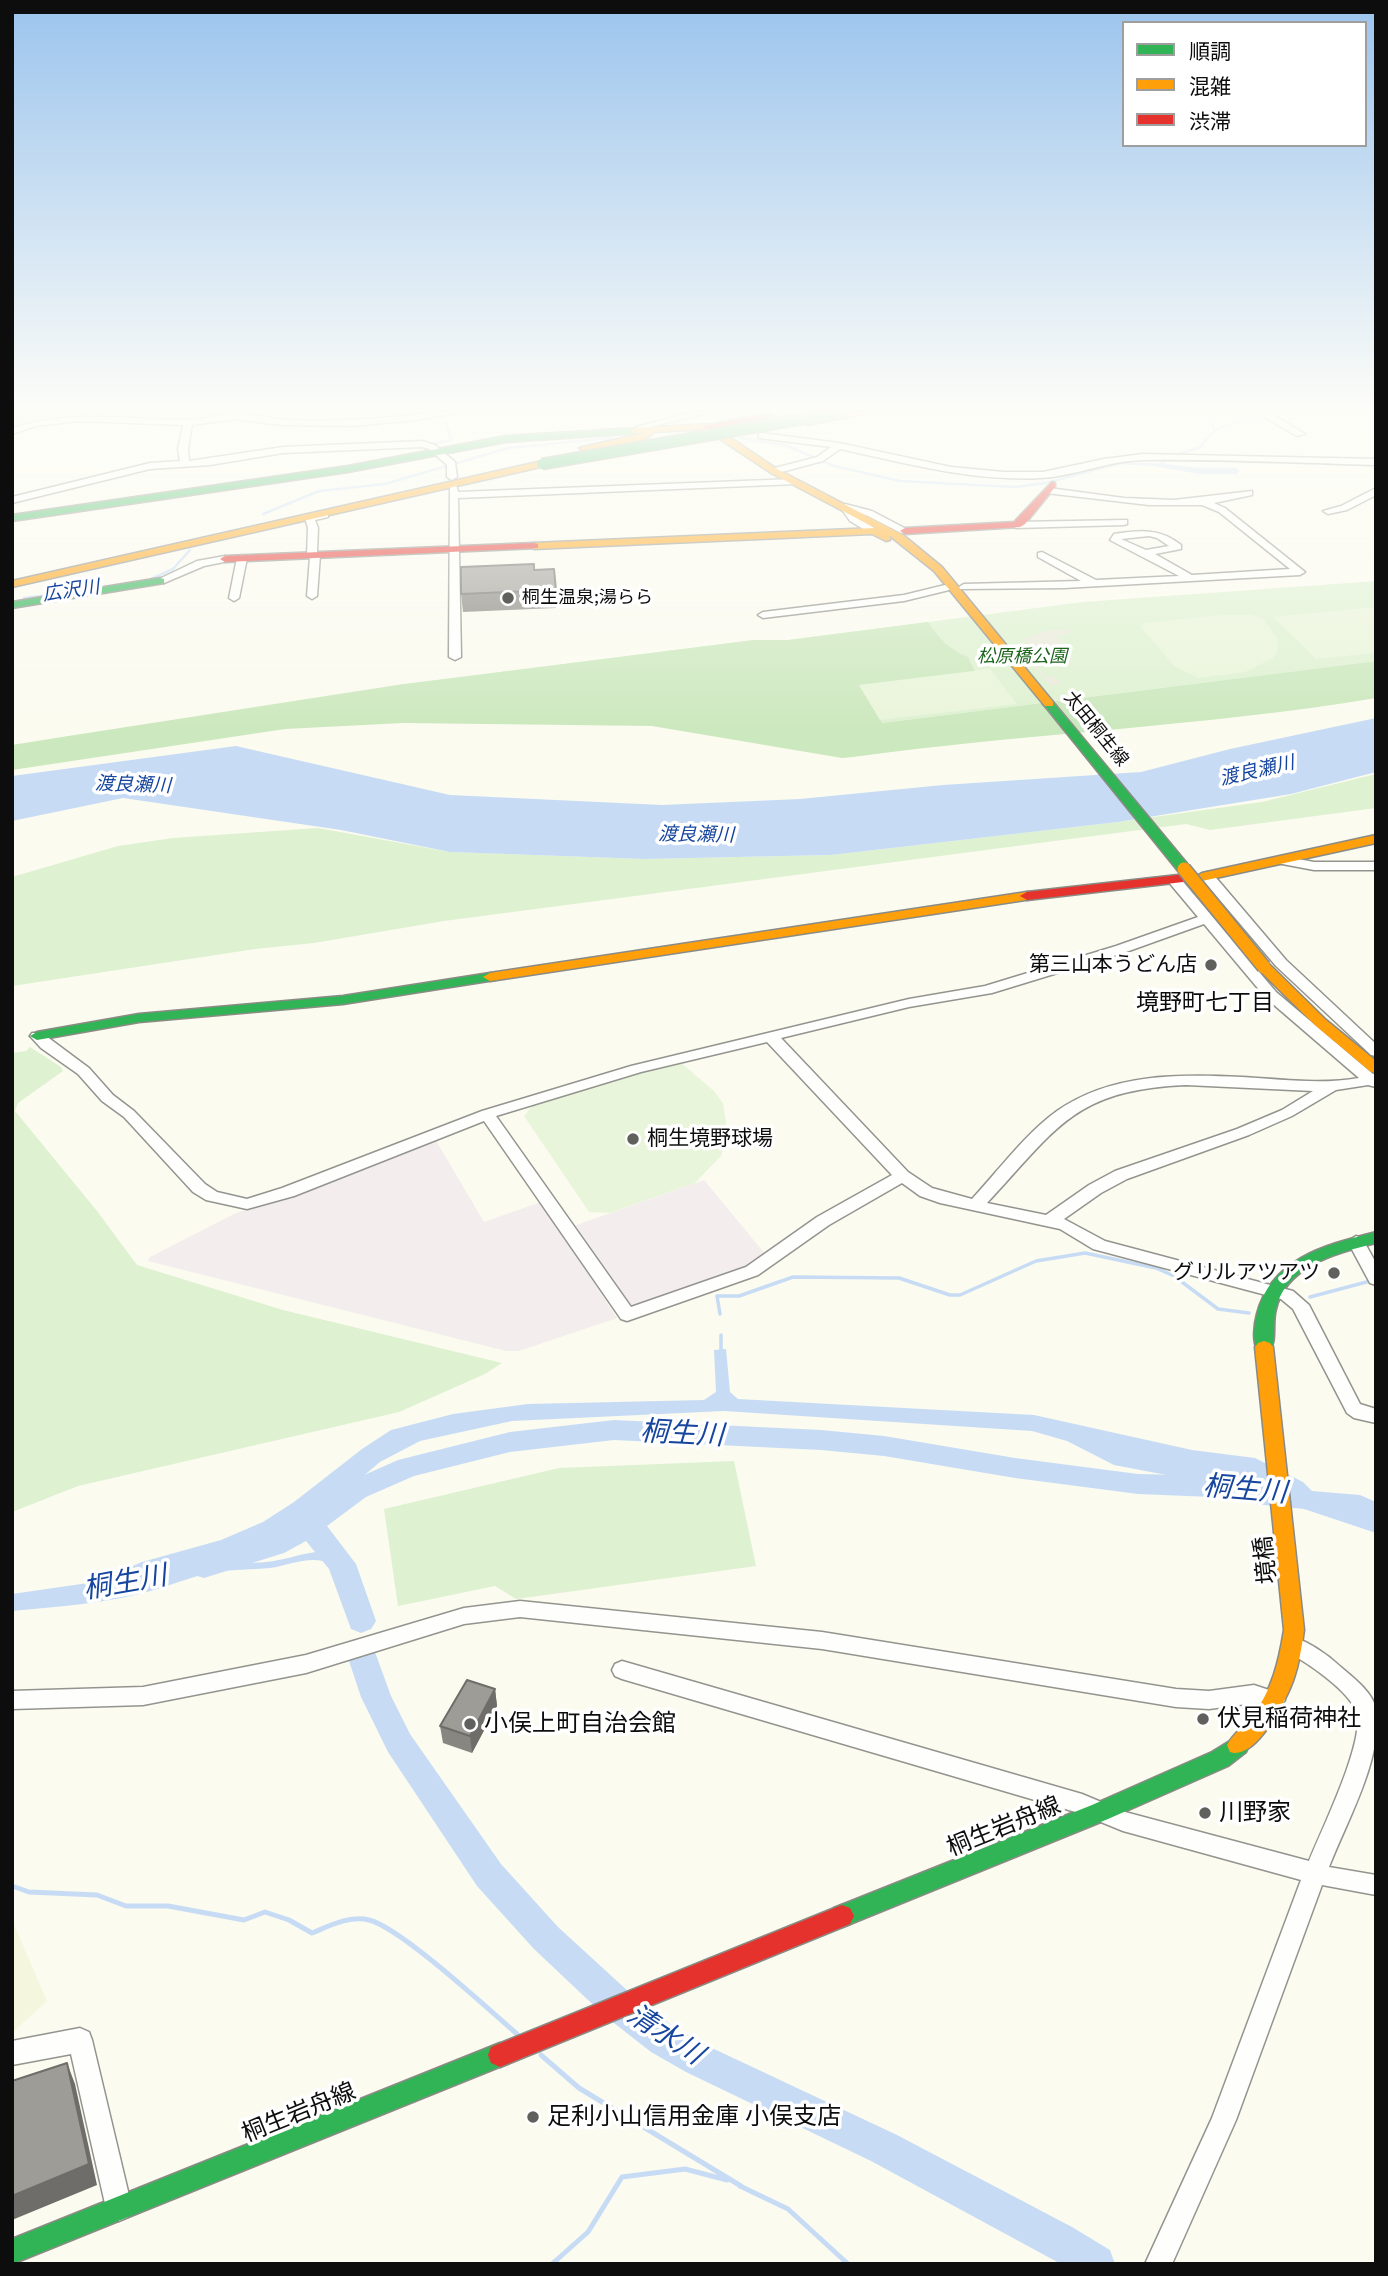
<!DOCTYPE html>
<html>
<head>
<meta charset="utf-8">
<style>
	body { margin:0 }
	#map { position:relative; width:1388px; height:2276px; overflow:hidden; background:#fbfbf0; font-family:"Roboto Serif","Noto Sans JP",serif }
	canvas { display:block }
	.frame { position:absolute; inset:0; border:14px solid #0d0d0d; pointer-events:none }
	.legend { position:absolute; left:1122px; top:21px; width:245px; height:126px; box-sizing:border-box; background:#fff; border:2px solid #9e9e9e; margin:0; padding:9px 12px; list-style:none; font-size:21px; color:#0d0d0d }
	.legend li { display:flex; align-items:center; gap:14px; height:35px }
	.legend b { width:35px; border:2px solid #9e9e9e }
</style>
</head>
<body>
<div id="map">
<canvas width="1388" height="2276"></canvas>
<div class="frame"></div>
<ul class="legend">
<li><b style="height:9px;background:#30b455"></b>順調</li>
<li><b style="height:9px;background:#ff9f0a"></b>混雑</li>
<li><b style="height:9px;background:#e5322d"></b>渋滞</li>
</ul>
</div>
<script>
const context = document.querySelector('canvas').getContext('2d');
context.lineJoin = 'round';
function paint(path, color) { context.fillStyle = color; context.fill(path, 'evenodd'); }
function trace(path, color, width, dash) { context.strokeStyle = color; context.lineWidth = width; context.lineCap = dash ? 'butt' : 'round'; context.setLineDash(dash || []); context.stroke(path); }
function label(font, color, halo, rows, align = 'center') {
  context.font = font + ' "Roboto Serif","Noto Sans JP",serif'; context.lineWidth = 7; context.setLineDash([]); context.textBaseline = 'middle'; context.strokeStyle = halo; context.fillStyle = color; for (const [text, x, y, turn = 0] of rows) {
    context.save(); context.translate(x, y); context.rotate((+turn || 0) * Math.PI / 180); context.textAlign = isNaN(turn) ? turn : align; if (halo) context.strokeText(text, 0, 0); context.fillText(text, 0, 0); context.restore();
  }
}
const industrial = new Path2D(`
	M435,1139l49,83 57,-20 76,116 -98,33h-13l-358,-90 2,-4 84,-43z
	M704,1180l62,75 -23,14 -110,39 -6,-1 -56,-80z`);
const farmland = new Path2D(`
	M12,1920l35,81 -35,32z`);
const green = new Path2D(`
	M1376,581v80l-502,63 -477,-39 357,-45h34l295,-38z
	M1376,774v34l-166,22 -24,-6 -116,15 -626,82 -130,22 -59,6 -243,37v-109l106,-31 55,-8 145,-10 132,24 195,7 186,-4 287,-33 144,-20z
	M30,1047l31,20 2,4 -45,32 -3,8 82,100 40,54 146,45 219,53 -17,11 -86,38 -321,74 -66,26v-459l14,-2z
	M734,1461l22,105 -240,33 -21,-13 -97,20 -14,-97 175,-41z`);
const forest = new Path2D(`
	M12,412h197l-5,4 -20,2 2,-5 -8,-1 -25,5 -60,-2 -45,5 -36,9z
	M928,622c11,16 21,28 40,35l7,14 -116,14 23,38 494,-62v37c-174,29 -350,35 -523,59l-11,1 -190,-32 -249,-3 -118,6 -273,41v-25l50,-8 335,-52 357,-45h34z`);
const pitch = new Path2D(`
	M1376,607v46l-60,6 -43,-42z
	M1224,615h28l11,4 15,20 -1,14 -4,5 -28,14 -46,6 -25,-12 -33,-39 3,-4z
	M990,669l27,35 -137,16 -21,-35z
	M679,1061l35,30 9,12 5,32 -7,21 -26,27 -85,30 -21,-1 -65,-96 10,-12z`);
const plaza = new Path2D(`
	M1069,629v4l-13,4 12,9v5l-30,16 7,9 10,1 7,7 -12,1 -22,-26 3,-1 -4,-5 -6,-3 6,-9 -4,-1 23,-9z`);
const water = new Path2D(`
	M1376,718v54l-85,22 -173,28 -287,33 -186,4 -195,-7 -109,-22 -218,-32 -111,23v-45l224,-30 214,49 212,10 138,-6 143,-14 198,-13 89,-23z
	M726,1349l4,43 8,7 296,16 158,35 63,8 48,24 9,9 48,4 16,7v31l-72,-24 -49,-5 -7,-5 -3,-9 -131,-25 -47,-24 -35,-10 -308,-20 -212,10 -92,20 -40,21 -57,48 -42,24 -55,23c65,28 123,-62 146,63l-21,3c-3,-16 -2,-50 -19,-59 -20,-10 -42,1 -62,4 -18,2 -36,1 -54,4 -26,4 -50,16 -77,22 -41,10 -84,13 -127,17v-17l83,-12 47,-20 79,-22 42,-18 31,-20 68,-53 29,-19 62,-16 75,-10 176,-4 12,-8 -2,-42z`);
const streamFar2 = new Path2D(`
	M1211,412l-1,8 5,10
	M739,438l46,7 49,21 66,15 115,6 31,-4 75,-20 38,2 15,-10 25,-7 16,-18 55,-18
	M430,445l21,-5 -5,-18 -8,-10
	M422,446l23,17
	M263,514l56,-23 66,-7 123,-36 103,-10
	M151,579l22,-10 17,-19
	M24,598l33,-4`);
const streamFar1 = new Path2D(`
	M1310,1297l64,-17
	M720,1314l-3,-18h22l54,-19 106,1 51,17h10l76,-34 49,-8 71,15 18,8 44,33 31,4
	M721,1335v19`);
const stream = new Path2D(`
	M12,1886l17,6 68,3 29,11h42l76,14 21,-8 24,8 23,13c17,-7 38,-18 57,-13 32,8 119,89 148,114
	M541,2055l38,33 162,98
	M740,2186l48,23 60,55
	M552,2264l36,-32 34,-55 63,-8 42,11`);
const canal = new Path2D(`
	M1156,463l43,5h37l4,3 -4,3h-37l-40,-7 -4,-2z`);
const river = new Path2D(`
	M614,1420l207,10 63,6 131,22 123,16 123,3 10,4 4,7 -4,7 -10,4 -123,-5 -123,-16 -131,-22 -63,-6 -207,-10 -104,12 -96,24 -48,21 -39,29 29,38 20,57 -5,8 -10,4 -10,-4 -22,-60 -23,-28 -22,12 -80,25 -10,-3 -4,-8 4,-8 87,-30 65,-46 52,-23 112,-28z
	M364,1649l11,3 16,44 19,38 91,130 57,63 71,65 46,36 37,20 185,87 175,92 38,23 5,14h-54l-190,-103 -185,-89 -35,-20 -46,-36 -71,-67 -57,-63 -89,-134 -27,-55 -12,-36 4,-9z`);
const street = new Path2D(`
	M440,412h23l-46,8 -65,6 -71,-1 -46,-6 -43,6 -4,24 1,12 94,-14 139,-6 13,4 20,17 2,15 -5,3 -5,-3v-12l-18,-16 -7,-2 -139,6 -73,12 -60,4 -138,34v-6l138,-34 30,-2 -2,-12 5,-24 -105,-4 -42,5 -24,8v-6c61,-19 112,-8 174,-8 16,0 31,-6 47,-7 20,0 39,7 58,7 50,2 100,-2 149,-8z
	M694,412h15l-59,15 3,3 -5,3 -12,-6z
	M1264,413h6l35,21 -8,2 -33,-19z
	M762,433l77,10 112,24 53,5h39l61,-13 39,-5 233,5v6c-77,-2 -154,-6 -230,-5 -36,0 -70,16 -105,18 -68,4 -135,-15 -201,-29l-17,12 -49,13 -3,-1v-4l46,-12 14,-10 -72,-9v-4z
	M794,479l3,1v4l-339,14 3,159 -6,3 -6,-3 1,-173h6l2,8z
	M1049,488l75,10 50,2 78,-9v4l-38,8 11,5 80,64 -5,3 -236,13 -104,1 -1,-2 5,-3 117,-3 -43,-24v-4l4,-1 54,28 83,-4 -69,-36 4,-6c26,-4 46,-6 67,11v4l-26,5 37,21 98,-6 -71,-57 -17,-7h-53l-103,-12 -2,-2zM1149,536l8,2 12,8 -23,4 -25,-11z
	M1376,488v7l-29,15 -19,4 -5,-3 18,-5z
	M845,504l27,7 38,20 -9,2 -35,-18 -13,-3 4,5 22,14 -9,2 -20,-12 -10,-14z
	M325,512l3,1v4l-13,3 3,8 -1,24 3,3 -3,41 -5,3 -5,-3 3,-39 -3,-2 1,-27 -3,-10z
	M1127,520v4l-3,1 -108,3 -5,-3 5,-3z
	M242,555l5,3 -8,40 -5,3 -5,-3 8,-40z
	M225,556l5,3 -1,2 -25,5 -40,17 -9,-2 42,-20z
	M945,585l5,3 -1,2 -45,11 -141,17 -5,-3 5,-3 141,-17z
	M1282,856l32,6h62v8h-62l-37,-7 -2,-3z
	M1207,872l5,1 74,87 90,84v12l-5,-1 -95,-89 -74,-87 -2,-3z
	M1174,876l5,1 97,115 97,82 3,-1v14l-8,-2 -32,5 -44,26 -43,19 -122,44 -26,14 -37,26 41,22 188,50 16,14 51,99 16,5v14l-22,-5 -7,-5 -54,-104 -12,-10 -188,-50 -33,-20 -120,-26 -20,-7 -18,-13 -73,42 -71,50 -131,46 -6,-2 -137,-198 -190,75 -47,13 -41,-9 -13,-8 -69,-75 -22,-16 -24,-27 -37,-26 -11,-12 2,-3h10l47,35 24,27 21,16 71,73 12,8 30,7 35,-11 200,-77 149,-45 278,-67 76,-13 131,-40 82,-29 -31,-37zM1204,924l62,74 93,80c-39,7 -78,1 -117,-1 -63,-3 -131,-4 -185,34 -33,24 -58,59 -85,88l-40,-11 -24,-16 -127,-134 128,-31 83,-14 134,-41zM767,1042l125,133 -75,42 -71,50 -115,40 -135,-191 145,-44zM1186,1085l127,6 -31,19 -45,19 -122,42 -26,14 -43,30 -59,-12c71,-76 87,-113 199,-118z
	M1356,1236l6,2 14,25v22l-6,-2 -22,-41z
	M520,1601l302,31 354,57 33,2 45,-6 27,9 4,6 -4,6 -7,3 -20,-6 -45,6 -33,-2 -354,-58 -302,-32 -56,7 -158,49 -163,32 -131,4v-18l131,-4 163,-32 158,-47z
	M1293,1637c18,6 35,18 49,31 12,10 31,25 34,41 8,47 -30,114 -47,158l47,8v20l-54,-10 -86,235 -64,144h-27l67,-146 89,-238 -178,-49 -44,-18 -457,-134 -7,-3 -3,-6 3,-6 7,-3 460,133 43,18 184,49c12,-30 55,-117 48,-147 -6,-23 -51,-52 -71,-63l-3,-6 3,-6z
	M80,2028l9,4 3,8 40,168 -4,9 -9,4 -9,-4 -4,-9 -35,-154 -59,11v-24z`);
const fast = new Path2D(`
	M636,428l5,3 -2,2 -133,9 -158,30 -336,49v-6l336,-49 158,-30z
	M160,578l4,1v4l-152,25v-6z
	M1049,701l4,1 136,164v6h-10l-134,-166 -2,-2z
	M490,973l5,1 2,3 -2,3 -152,24 -204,18 -102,18 -7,-4 7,-4 102,-18 204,-18z
	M1376,1232v11c-38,10 -90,22 -100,66 -4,13 1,31 -6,42h-12c-6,-9 -4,-26 -1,-37 14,-56 69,-69 119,-82z
	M1238,1736l8,2 3,7 -3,7 -18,14 -120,53 -258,105 -8,3 -8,-3 -4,-8 4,-8 258,-103 120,-53z
	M500,2043l9,4 3,8 -3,8 -497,201v-25z`);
const slow = new Path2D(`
	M852,412h19l-63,13 -4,-3z
	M710,424l67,45 126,66 39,32 111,135v4h-8l-111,-135 -44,-35v4l-4,1 -14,-7 -338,15 -5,-3 5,-3 341,-15 -104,-55 -66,-44 -51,3 -8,7 -62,12 -5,-3 65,-15h-11l-2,-2 5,-3z
	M542,461l3,1v4l-533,121v-6z
	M1376,835v8l-174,38 -7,-4 7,-4z
	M1027,892l5,1 2,3 -2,3 -542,82 -7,-4 7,-4z
	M1264,963l5,1 57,56 50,41v12l-5,-1 -55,-46 -57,-56 -2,-3z
	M1264,1341l6,2 3,4 31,283c-2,16 -5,33 -10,48 -7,21 -38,83 -64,74l-3,-7c6,-11 17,-19 25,-29 20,-25 27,-55 32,-86l-29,-283 3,-4z`);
const jam = new Path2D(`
	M770,413l4,3 -1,2 -66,11 -4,-3z
	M1052,482l3,1v4l-30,37 -5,3 -115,7 -5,-3 5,-3 109,-6z
	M534,543l4,1v4l-313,14 -5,-3 5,-3z
	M1178,875l5,1v6l-156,18 -7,-4 7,-4z
	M842,1905l8,3 4,8 -4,8 -350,143 -9,-4 -3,-8 3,-8z`);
const fastBridge = new Path2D(`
	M542,464l295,-51`);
const slowBridge = new Path2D(`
	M1184,869l80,98`);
const wall = new Path2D(`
	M554,569l2,39 -93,4 -2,-18 73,-24z
	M495,1689l2,17 -25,47 -29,-10 -3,-17z`);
const shadedWall = new Path2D(`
	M495,1689l2,17 -25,47 -2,-17z
	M67,2063l8,21 22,101 -85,35v-24z`);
const building = new Path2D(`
	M534,564v6l20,-1 2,21 -95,4v-27z
	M467,1680l28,9 -25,47 -30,-10z
	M67,2063l22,101 -77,32v-115z`);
const markers = [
	[508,598,7,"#60605c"],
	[1211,965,7,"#60605c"],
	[633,1139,7,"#60605c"],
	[1334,1273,7,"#60605c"],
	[1203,1719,7,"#60605c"],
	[470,1724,7,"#60605c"],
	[1205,1813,7,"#60605c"],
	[533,2117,7,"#60605c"]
];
const farPoinames = [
	["桐生温泉;湯らら",522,598]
];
const farParknames = [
	["松原橋公園",1022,657]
];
const farStreetnames = [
	["太田桐生線",1096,729,51]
];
const farWaternames = [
	["広沢川",71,591,-8],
	["渡良瀬川",1257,771,-13],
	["渡良瀬川",133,785,2],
	["渡良瀬川",696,835,1]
];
const poiNames = [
	["第三山本うどん店",1197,965],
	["桐生境野球場",647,1139,"left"],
	["グリルアツアツ",1320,1273]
];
const neighbourhoodNames = [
	["境野町七丁目",1205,1003]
];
const nearStreetnames = [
	["境橋",1266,1560,-96],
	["桐生岩舟線",1004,1827,-22],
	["桐生岩舟線",299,2113,-22]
];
const nearPoinames = [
	["伏見稲荷神社",1217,1719],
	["小俣上町自治会館",484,1724],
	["川野家",1219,1813],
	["足利小山信用金庫 小俣支店",547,2117]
];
const nearWaternames = [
	["桐生川",682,1434,3],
	["桐生川",1245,1490,5],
	["桐生川",125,1583,-10],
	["清水川",665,2035,33]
];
paint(industrial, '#f3eded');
paint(farmland, '#f4f7dd');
paint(green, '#def1d1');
paint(forest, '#cce8be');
paint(pitch, '#e9f5da');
paint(plaza, '#ebeadc');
paint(water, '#c7dcf4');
trace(streamFar2, '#c7dcf4', 2.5);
trace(streamFar1, '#c7dcf4', 3.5);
trace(stream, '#c7dcf4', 5);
paint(canal, '#c7dcf4');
paint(river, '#c7dcf4');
trace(street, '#94948f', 3);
trace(fast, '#8b8b86', 3);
trace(slow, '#8b8b86', 3);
trace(jam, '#8b8b86', 3);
paint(street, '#fefefd');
paint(fast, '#30b455');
paint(slow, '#ff9f0a');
paint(jam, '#e5322d');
trace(fastBridge, '#8b8b86', 13, []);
trace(slowBridge, '#8b8b86', 16, []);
trace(fastBridge, '#30b455', 10);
trace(slowBridge, '#ff9f0a', 13);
paint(wall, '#888681');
paint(shadedWall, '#6f6d69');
paint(building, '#9e9c96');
trace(building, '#6f6d69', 2);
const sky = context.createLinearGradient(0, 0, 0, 731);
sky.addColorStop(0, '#9bc4ed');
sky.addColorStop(0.56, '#fdfdf8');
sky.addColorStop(1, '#fdfdf800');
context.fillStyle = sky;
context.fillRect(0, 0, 1388, 731);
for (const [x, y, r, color] of markers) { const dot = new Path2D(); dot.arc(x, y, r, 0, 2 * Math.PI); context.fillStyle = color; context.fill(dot); trace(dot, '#fff', 2.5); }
label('18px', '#0d0d0d', '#fff', farPoinames, 'left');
label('italic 18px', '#1d641d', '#fff', farParknames);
label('18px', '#0d0d0d', '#fff', farStreetnames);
label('italic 19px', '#17469e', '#fff', farWaternames);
label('21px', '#0d0d0d', '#fff', poiNames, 'right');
label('23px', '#0d0d0d', '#fff', neighbourhoodNames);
label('24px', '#0d0d0d', '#fff', nearStreetnames);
label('24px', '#0d0d0d', '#fff', nearPoinames, 'left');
label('italic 28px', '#17469e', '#fff', nearWaternames);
</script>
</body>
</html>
